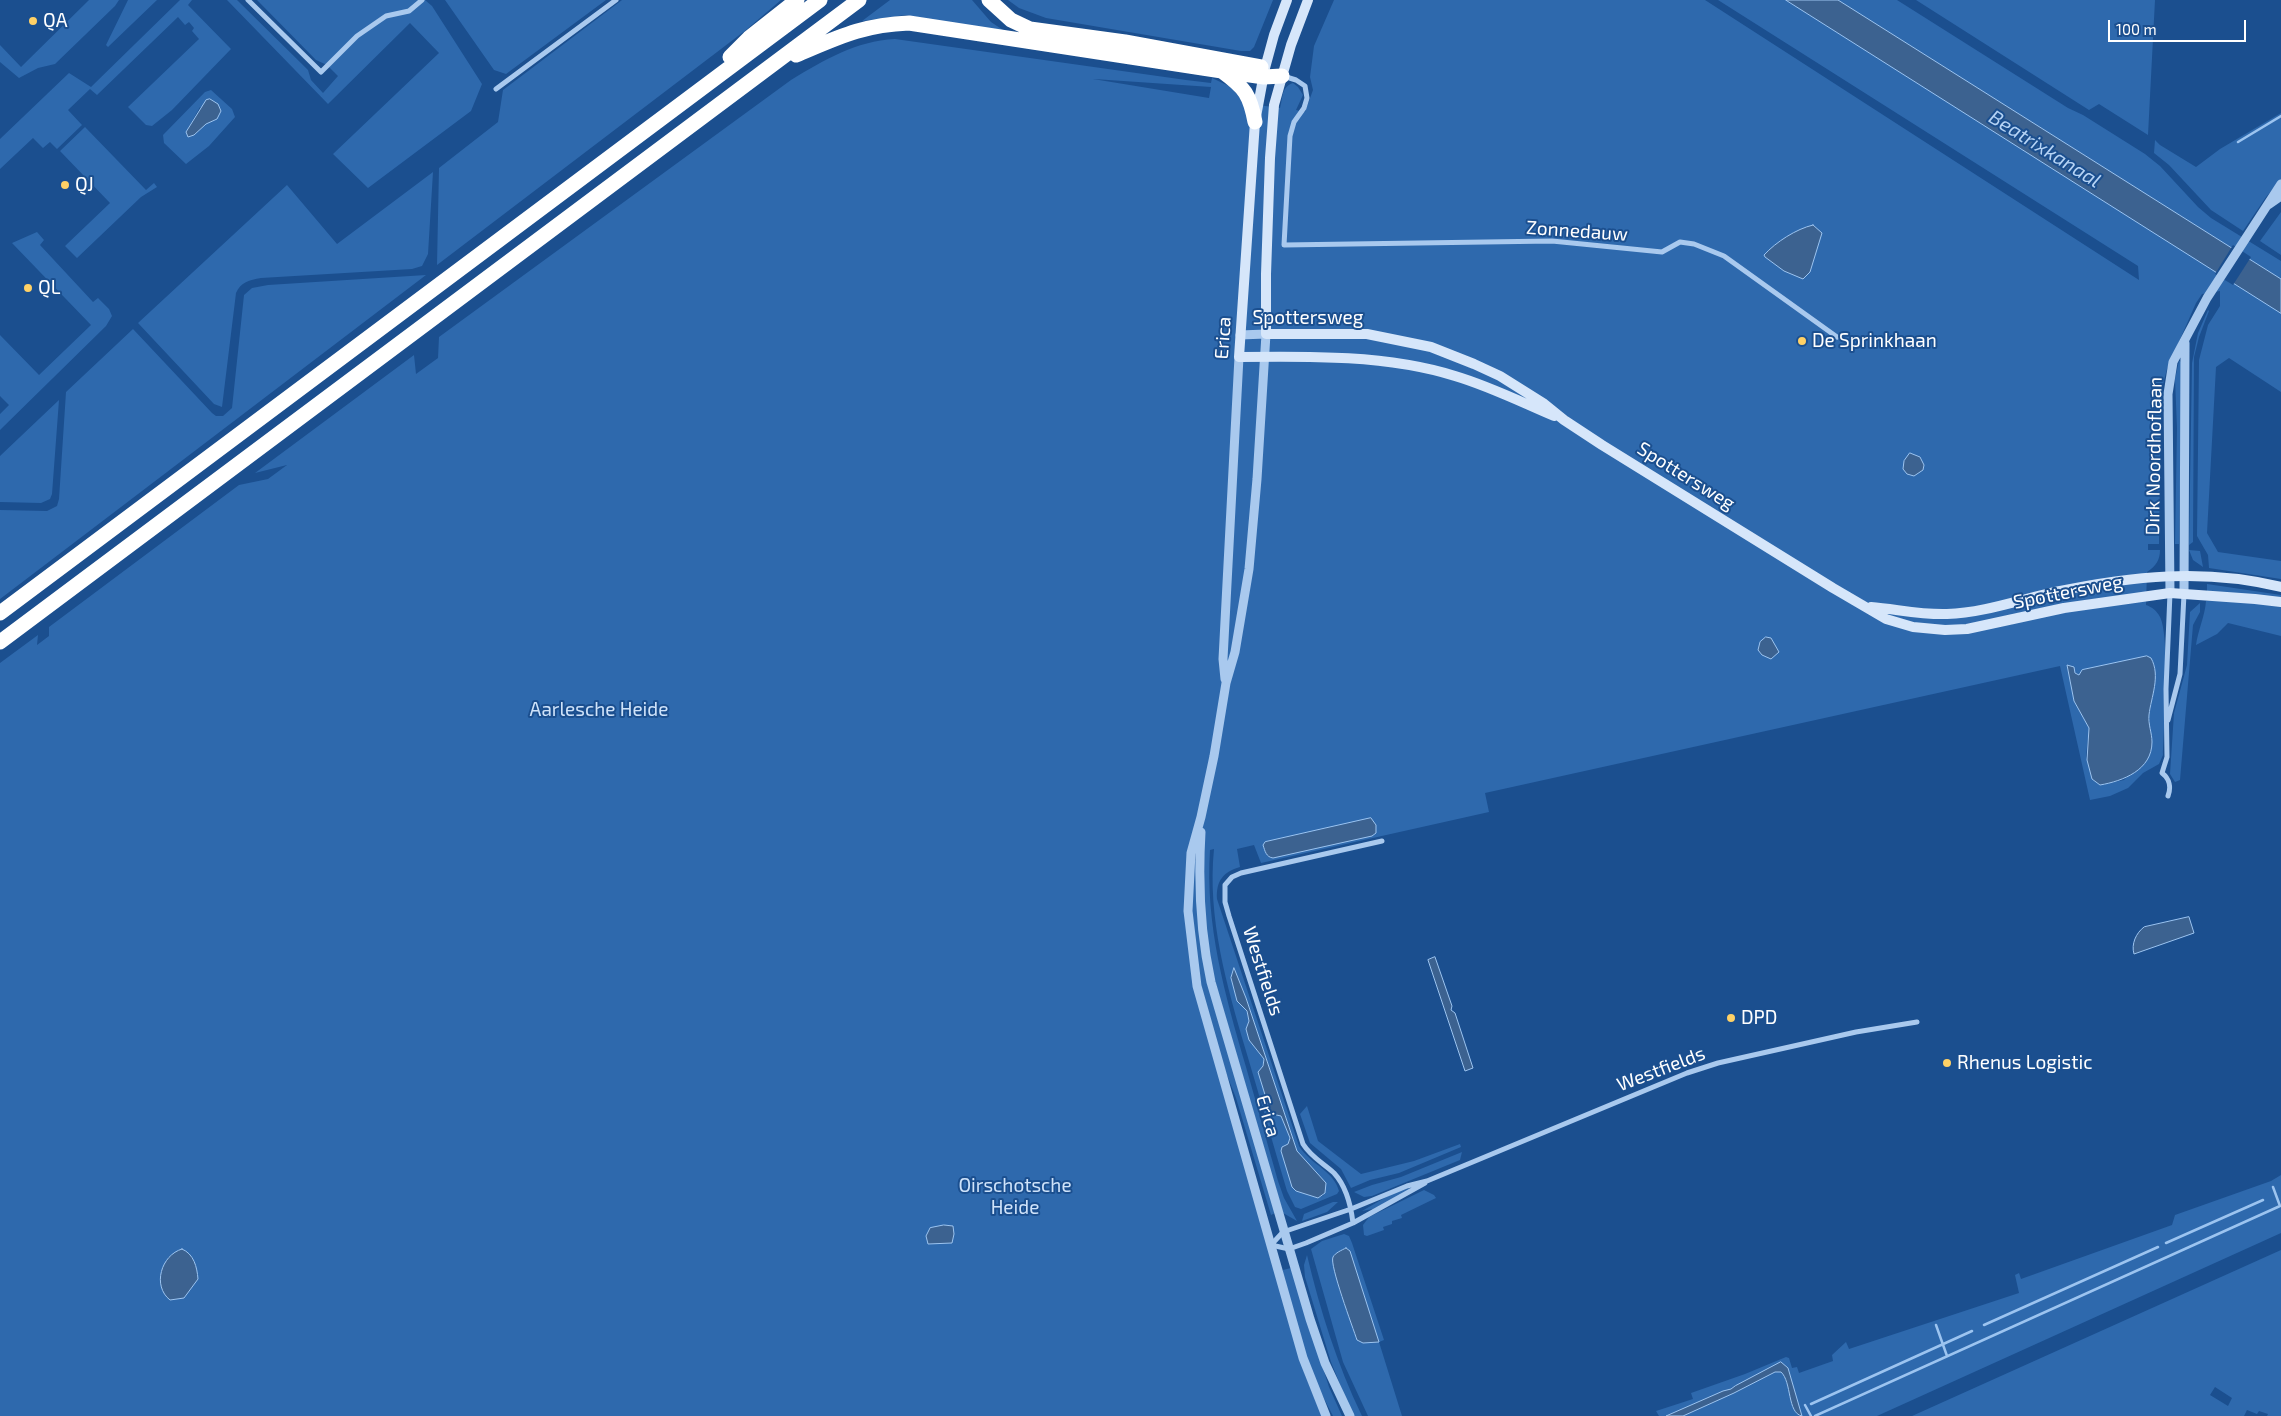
<!DOCTYPE html>
<html>
<head>
<meta charset="utf-8">
<style>
	body { margin:0 }
	#map { position:relative; width:2281px; height:1416px; overflow:hidden; background:#1b4f8f; font-family:"Exo 2",sans-serif }
	canvas { display:block }
	.scale { position:absolute; left:2108px; top:20px; width:138px; height:22px; box-sizing:border-box; border:2px solid #fff; border-top:0; padding-left:6px; font-size:15px; line-height:18px; white-space:nowrap; color:#fff; -webkit-text-stroke:4px #1b4f8f; paint-order:stroke }
</style>
</head>
<body>
<div id="map">
<canvas width="2281" height="1416"></canvas>
<div class="scale">100 m</div>
</div>
<script>
const context = document.querySelector('canvas').getContext('2d');
context.lineJoin = 'round';
function paint(path, color) { context.fillStyle = color; context.fill(path, 'evenodd'); }
function trace(path, color, width, dash) { context.strokeStyle = color; context.lineWidth = width; context.lineCap = dash ? 'butt' : 'round'; context.setLineDash(dash || []); context.stroke(path); }
function label(font, color, halo, rows, align = 'center') {
  context.font = font + ' "Exo 2",sans-serif'; context.lineWidth = 4; context.setLineDash([]); context.textBaseline = 'middle'; context.strokeStyle = halo; context.fillStyle = color; for (const [text, x, y, turn = 0] of rows) {
    context.save(); context.translate(x, y); context.rotate((+turn || 0) * Math.PI / 180); context.textAlign = isNaN(turn) ? turn : align; if (halo) context.strokeText(text, 0, 0); context.fillText(text, 0, 0); context.restore();
  }
}
const green = new Path2D(`
	M89,0h30l-4,6 -60,58 -17,4 -19,10 -19,-16v-17l21,22z
	M128,0h29l-49,47 -2,-2z
	M180,0h12l-4,5 43,44 -59,61 -20,16 -6,-1 -18,-18 71,-68 -7,-8 2,-3 -5,-6 -4,3 -7,-8 -81,78 -7,-6 -22,21 14,15 -25,24 -7,-7 -7,6 -10,-10 -33,31v-30l69,-66 22,14z
	M227,0h10l71,70 3,10 12,13 15,-17 -11,-11 -11,-5 -59,-60h168l7,6 50,78 -11,27 -103,77 -35,-34 106,-101 -29,-30 -82,81z
	M445,0h161l-100,74 -12,-4z
	M622,0h159l-35,30 -309,235 2,-97 59,-46 5,-32z
	M890,0h82l19,22 15,10 -101,-17 -43,6z
	M1008,0h265l-19,47 -4,4h-9l-195,-33 -27,-10z
	M1334,0h371l434,280 -1,-14 -420,-266h68l495,313v79l-52,-34 -13,9 -9,166 11,19 63,9v18l-72,-11 -1,-13 -11,-19 2,-176 9,-35 12,-19v-15l-18,3 -6,9 -29,66 -6,23 -2,152h-11v6h12c0,10 -4,16 -13,22l-1,33c6,2 11,6 14,12 10,19 4,111 3,138l-4,9 -16,9 -15,15 -18,8 -20,4 -30,-134 -575,127 4,19 -228,51 -7,-18 -17,4 3,18c-17,5 -24,14 -23,32l82,247c11,18 35,25 40,45l-2,3 -36,15 -6,-2 -8,-16c-14,-47 -27,-93 -41,-140 -19,-65 -39,-133 -32,-202l-4,1c-5,75 15,145 36,217 11,38 21,76 32,114l6,17 13,23 -14,-8 -72,-245 -7,-46 -1,-71 -15,4v89l117,431 17,41h-1322v-753l38,-28 -1,10 12,-9v-9l190,-142 29,-6 19,-14 -32,8 159,-118 2,19 22,-16 1,-21 352,-257c33,-20 65,-39 104,-41l291,41 25,3 1,-5 19,9 13,16 36,5c3,-10 1,-21 13,-25l5,4 5,8 -7,15 9,2 8,-22 -3,-13 4,-31zM1093,79h1l117,8 -2,11zM2147,656l7,8 1,5 -2,25 -4,23 3,26 -1,8 -27,29 -24,5 -8,-6 -6,-23 3,-28 -15,-27 -7,-35 12,9 3,-5zM1371,818l-108,27 2,-3zM1233,969l13,29 51,153 29,40 -3,5 -9,1 -18,-7 -9,-44 3,-8 -9,-22 -8,-2 -11,-47 2,-8 -15,-19 -2,-13 2,-6 -3,-12 -9,-8 -6,-23z
	M1838,0h59l171,108 15,7 62,39 15,12 38,41 13,11 70,43v18z
	M1916,0h239l-7,135 -49,-31 -10,6z
	M211,90l21,19 3,8 -26,29 -23,18 -22,-21 -1,-8 42,-43zM200,107l17,12 -31,13z
	M2281,113v67l-15,17 -23,34 -32,-21 -42,-45 -15,-12 1,-13 5,5 36,22 24,-18z
	M85,127l61,63 8,-7 3,4 -16,10 -64,61 -12,-12 45,-43 -50,-52z
	M433,172l-5,82 -6,12 -10,3 -151,9c-12,2 -20,4 -25,15l-14,114 -8,-3 -76,-81 149,-138 50,59z
	M2281,212v43l-21,-14z
	M37,232l7,8 -4,5 53,57 5,-4 11,11 3,7 -6,10 -106,104v-16l9,-9 -9,-9v-61l39,40 52,-50 -79,-82z
	M426,275l-422,321 -4,3v-89l47,1 10,-5 2,-7 7,-107 67,-63 79,84 4,3h7l9,-8 12,-113 8,-7 16,-3z
	M2208,310l1,1 -10,26 -5,20 -1,185 -4,3 3,-182 6,-30z
	M2179,361l3,1 -3,182h-4l2,-116 -2,-49z
	M59,400l-7,94 -2,5 -9,4 -41,-1v-46z
	M2189,550l11,1 3,16 -10,-7z
	M2207,584l74,11v5l-74,-8z
	M2219,600l62,6v30l-53,-13 -11,11 -21,11c2,-15 9,-29 10,-44z
	M2200,603v9l-7,13 -13,155 -5,2 -5,-8 4,-61 13,-48 3,-53z
	M1193,860l4,1 1,62 77,290 -4,2 -35,-117 -17,-43 -21,-79 -7,-71z
	M1307,1106l11,35 43,33 53,-13 46,-17 1,3 -62,26 -29,7 -19,8 -10,-19 -31,-26 -10,-29z
	M1462,1152l-2,8 -88,36 -8,1 -10,-5 18,-7 29,-8z
	M2281,1175v58l-404,183h-218l-3,-5 37,-12 -2,-6 54,-19 41,-17 3,1 3,10 5,-1 2,6 34,-12 -1,-6 14,-13 3,7 170,-56 -4,-18 4,-2 2,6 151,-54 3,-10 96,-34z
	M1410,1188v3l-37,18 -11,2 31,-18z
	M1424,1190l10,5 2,3 -35,17 1,3 -10,3v3l-9,3 1,3 -17,6 -3,-1 -1,-10 6,-8z
	M1333,1202h5l-11,10 -25,9 2,-7z
	M1344,1234l5,2 3,7 32,97 -5,2 23,74h-34l-25,-54 -32,-113 11,-8zM1337,1254l20,86 -18,-51 -5,-34z
	M2281,1250v166h-14l1,-2 -9,-3 -2,3 -10,-4 -3,6h-332zM2215,1387l17,11 -4,8 -18,-11z
	M1307,1255c13,55 30,109 55,161h-9l-22,-54 -26,-85 -1,-12z
	M1291,1268l38,119 13,29h-9l-22,-43 -28,-96v-7z`);
const water = new Path2D(`
	M1786,0h52l443,279v34z
	M210,99l8,5 3,7 -4,8 -11,5 -12,11 -6,2 -2,-5 20,-32z
	M1813,225l9,8 -12,39 -7,7 -19,-8 -19,-14 -1,-2c12,-13 32,-26 49,-30z
	M1910,453l10,4 4,8 -1,5 -9,6 -7,-2 -4,-5 1,-8z
	M1766,637l5,1 8,14 -8,7 -9,-4 -4,-5 2,-8z
	M2147,656l4,2c10,18 0,39 -2,57 -1,9 3,18 3,27 0,28 -29,39 -52,43l-8,-6 -5,-19 2,-32 -15,-27 -7,-36 7,2 1,6 4,2 3,-5z
	M1371,818l5,7v8l-4,3 -99,22c-7,-1 -8,-7 -10,-13l2,-3z
	M2189,917l5,16 -60,21c-3,-10 2,-21 10,-27z
	M1435,957l17,49 -1,4 4,3 18,55 -8,3 -37,-111z
	M1234,968l12,30 51,153 29,32 -1,10 -7,5 -22,-7 -4,-4 -11,-36 1,-4 6,-3 2,-6 -9,-22 -9,-2 -2,-3 -12,-39 5,-6 1,-7 -15,-19 -3,-11 3,-8 -2,-10 -10,-10 -6,-23z
	M944,1225l9,1 1,8 -2,9 -24,1 -2,-8 4,-8z
	M1346,1248l4,3 29,91 -16,1 -6,-3c-4,-12 -28,-76 -24,-83 2,-4 9,-7 13,-9z
	M182,1249c12,5 15,18 16,30l-14,19 -14,2c-18,-14 -9,-45 12,-51z
	M1781,1362l7,6 14,48c-15,-3 -10,-34 -21,-44h-6l-41,21 -51,23h-17l57,-25 8,-2 4,-3z`);
const pier = new Path2D(`
	M2233,245l18,12 -18,28 -18,-11z`);
const stream = new Path2D(`
	M2238,142l43,-26
	M2166,1243l97,-43
	M1936,1325l11,31
	M1984,1325l174,-78
	M1811,1404l161,-73
	M1805,1405l6,11
	M1815,1416l465,-210 -7,-19`);
const minor = new Path2D(`
	M248,0l73,72 36,-36 29,-20 23,-5 13,-11
	M1283,76l13,4 9,6 2,12 -3,10 -10,14 -4,14 -6,109 268,-4 110,11 18,-10 14,2 30,12 113,81
	M496,89l120,-89
	M2168,720l12,-46 4,-80
	M2168,796c3,-8 2,-17 -6,-23l5,-16 -1,-68 4,-96
	M1353,1223c-2,-17 -7,-37 -19,-50 -11,-10 -23,-16 -31,-29l-74,-228 -4,-14v-17l7,-8 9,-4 141,-32
	M1271,1245l12,-13 68,-23 56,-23 20,-5 260,-108 31,-10 138,-31 61,-10
	M1271,1245l18,4 17,-6 47,-20 72,-40`);
const tertiary = new Path2D(`
	M2268,205l13,-9
	M1240,335l26,-1 -9,145 -8,90 -14,83 -9,31 -12,73 -13,61 -10,36 -3,58 9,75 106,372 23,58
	M2170,593l-2,-199 5,-32 34,-64 74,-114
	M2184,594l1,-251
	M1225,679l-2,-20 16,-302
	M1201,832c-3,51 -1,100 10,150l99,337 15,44 25,53`);
const secondary = new Path2D(`
	M1287,0l-13,35 -9,33 -10,54 -16,235c70,-1 150,-2 216,19 34,10 66,26 99,40
	M1308,0l-17,45 -17,60 -4,53 -4,116v60h101l64,13 43,17 26,12 43,27 21,17 38,25 231,143 53,31 27,8 32,3 22,-1 97,-21 106,-15 85,6 26,3
	M1871,607c25,2 50,8 76,7 36,-1 72,-14 108,-22 76,-16 150,-24 226,-5`);
const motorway = new Path2D(`
	M989,0l22,20 19,9 95,13 136,25
	M796,55c43,-18 66,-30 113,-32l313,48 42,6 18,-1
	M730,57l19,-19 48,-38
	M1223,72c22,16 27,23 32,50
	M0,613l820,-613
	M0,642l859,-642`);
const markers = [
	[33,21,5,"#ffd166"],
	[65,185,5,"#ffd166"],
	[28,288,5,"#ffd166"],
	[1802,341,5,"#ffd166"],
	[1731,1018,5,"#ffd166"],
	[1947,1063,5,"#ffd166"]
];
const poiNames = [
	["QA",43,21],
	["QJ",75,185],
	["QL",38,288],
	["De Sprinkhaan",1812,341],
	["DPD",1741,1018],
	["Rhenus Logistic",1957,1063]
];
const streetNames = [
	["Zonnedauw",1577,231,4],
	["Spottersweg",1308,318],
	["Erica",1223,338,-86],
	["Dirk Noordhoflaan",2154,456,-89],
	["Spottersweg",1686,476,32],
	["Spottersweg",2068,592,-11],
	["Westfields",1263,971,72],
	["Westfields",1661,1069,-21],
	["Erica",1268,1116,74]
];
const parkNames = [
	["Aarlesche Heide",599,710],
	["Oirschotsche",1015,1186],
	["Heide",1015,1208]
];
const waterNames = [
	["Beatrixkanaal",2045,149,32]
];
paint(green, '#2e69ad');
paint(water, '#3c6290');
trace(water, '#9cc4f0', 1);
paint(pier, '#1b4f8f');
trace(stream, '#9cc4f0', 2.5);
trace(minor, '#a9c9ee', 5);
trace(tertiary, '#a9c9ee', 9);
trace(secondary, '#d6e6fa', 10);
trace(motorway, '#fff', 15);
for (const [x, y, r, color] of markers) { const dot = new Path2D(); dot.arc(x, y, r, 0, 2 * Math.PI); context.fillStyle = color; context.fill(dot); trace(dot, '#1b4f8f', 2); }
label('19px', '#fff', '#1b4f8f', poiNames, 'left');
label('19px', '#fff', '#1b4f8f', streetNames);
label('19px', '#cfe3fa', '#1b4f8f', parkNames);
label('italic 20px', '#b5d3f5', '#1b4f8f', waterNames);
</script>
</body>
</html>
